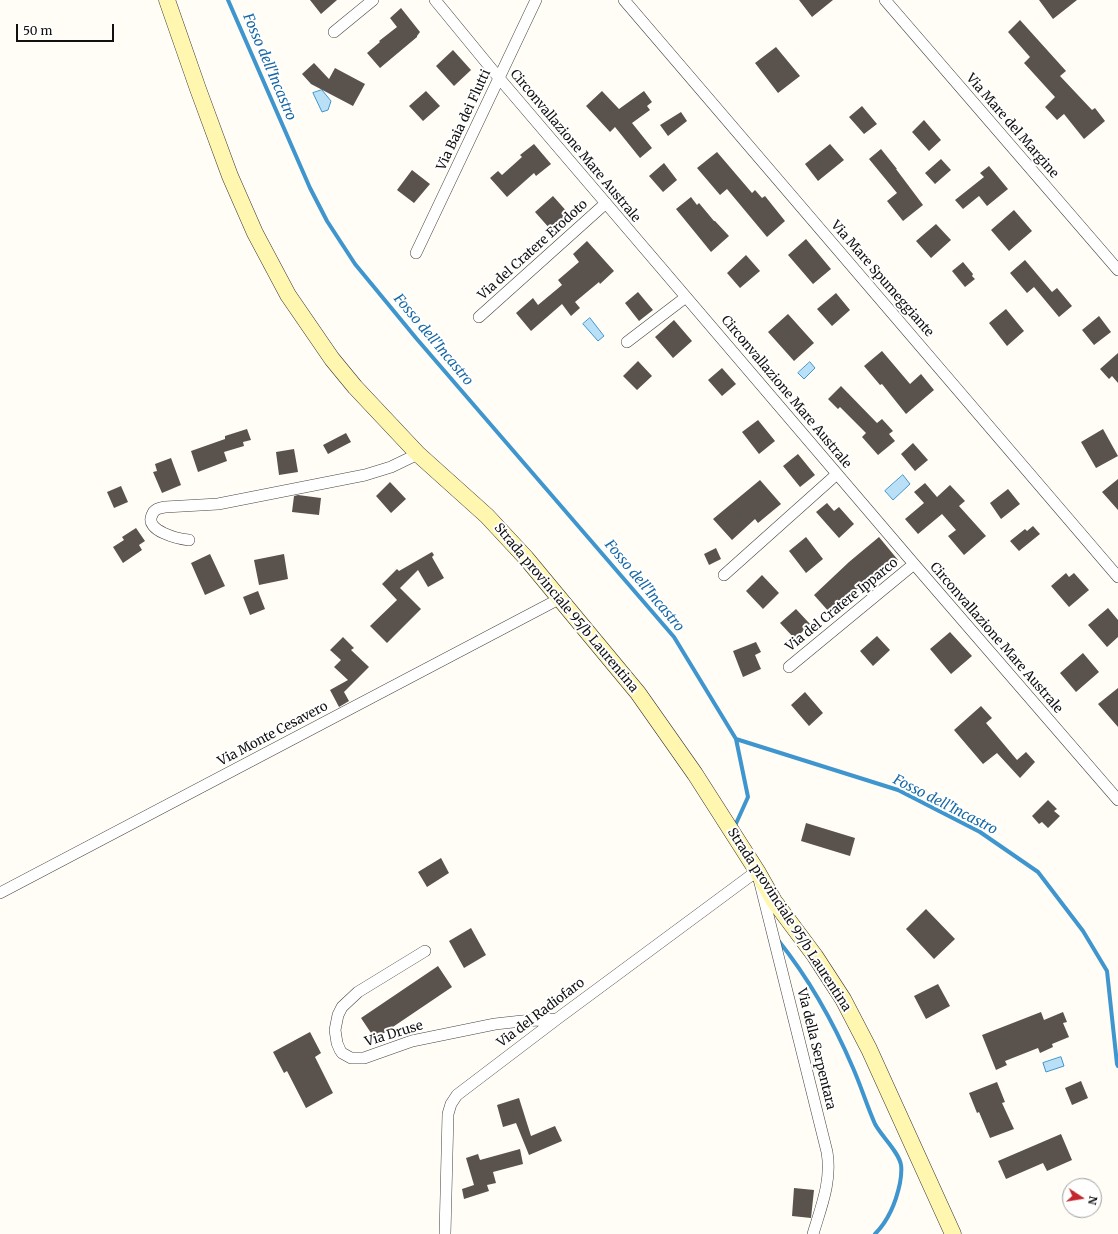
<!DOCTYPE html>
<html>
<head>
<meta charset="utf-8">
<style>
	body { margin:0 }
	#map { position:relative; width:1118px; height:1234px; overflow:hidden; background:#fffdf5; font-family:Merriweather,serif }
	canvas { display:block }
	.north { position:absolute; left:1062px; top:1178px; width:40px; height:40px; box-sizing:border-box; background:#fff; border:1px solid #a0a0a0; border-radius:50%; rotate:102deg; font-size:11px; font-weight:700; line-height:16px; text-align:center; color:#111 }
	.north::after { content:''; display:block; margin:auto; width:14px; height:18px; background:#c4262e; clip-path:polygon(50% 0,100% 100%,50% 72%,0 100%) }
	.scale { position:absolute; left:16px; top:24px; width:98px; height:18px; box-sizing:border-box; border:2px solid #111; border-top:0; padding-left:5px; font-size:12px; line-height:14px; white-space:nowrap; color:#111; -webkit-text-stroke:3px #fff; paint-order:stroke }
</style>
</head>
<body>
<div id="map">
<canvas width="1118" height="1234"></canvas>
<div class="north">N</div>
<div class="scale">50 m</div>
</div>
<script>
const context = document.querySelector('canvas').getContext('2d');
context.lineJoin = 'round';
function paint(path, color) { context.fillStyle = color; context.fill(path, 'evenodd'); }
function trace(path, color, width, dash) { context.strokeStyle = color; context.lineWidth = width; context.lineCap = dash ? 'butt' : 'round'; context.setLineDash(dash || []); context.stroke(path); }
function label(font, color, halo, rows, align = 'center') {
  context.font = font + ' Merriweather,serif'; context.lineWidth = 4; context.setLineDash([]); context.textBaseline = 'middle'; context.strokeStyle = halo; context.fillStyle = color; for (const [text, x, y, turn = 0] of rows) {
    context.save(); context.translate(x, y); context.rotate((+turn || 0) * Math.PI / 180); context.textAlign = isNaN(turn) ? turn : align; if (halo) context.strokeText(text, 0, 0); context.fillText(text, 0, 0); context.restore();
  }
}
const water = new Path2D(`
	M322,90l9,11 -3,9 -6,2 -9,-19z
	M590,318l14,18 -6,5 -15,-17z
	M810,362l5,6 -11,11 -6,-6z
	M903,475l7,9 -17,16 -8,-9z
	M1061,1057l3,9 -18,6 -3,-9z`);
const stream = new Path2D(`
	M228,0l82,188 17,33 28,43 61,74 258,299 62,102 162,51 82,42 58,40 45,59 24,40 10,93 1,2
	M734,828l14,-31 -12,-58
	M778,940c32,40 55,81 75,128 8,18 14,38 22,56 7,13 24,28 26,41 1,6 0,12 -1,18 -4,19 -11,37 -25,51`);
const building = new Path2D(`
	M310,0h27l-16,14z
	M799,0h34l-21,17z
	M1039,0h38l-24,19z
	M401,8l19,24 -3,4v1l-37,31 -13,-15 13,-11 -1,-1 18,-14 -7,-9z
	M1020,20l46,51 -6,5 32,34 3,-2 10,13 -21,18 -20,-25 -7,6 -12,-13 10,-10 -31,-34 6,-6 -22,-25z
	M776,47l24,29 -22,17 -23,-30z
	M453,50l18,20 -17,16 -18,-20z
	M314,63l15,16 6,-11 30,16 -12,22 -42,-22 -9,-10z
	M426,91l14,15 -17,15 -14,-15z
	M602,91l17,18 25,-18 8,11 -5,4 3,4 -18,13 20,25 -12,10 -25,-31 -5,5 -24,-26z
	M862,106l15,18 -13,10 -15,-17z
	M681,112l6,9 -19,15 -8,-11z
	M924,120l17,20 -12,11 -17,-19z
	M534,144l17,20 -15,12 -2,-3 -27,24 -17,-19 8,-7 4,4 20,-18 -2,-2z
	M830,144l14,16 -26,21 -13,-17z
	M881,149l16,20h-1l27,36 -20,16 -16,-20 10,-8 -28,-34z
	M717,152l35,41 3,-3 7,8 3,-2 20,25 -18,16 -40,-48 -7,6 -23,-27z
	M941,159l10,11 -16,14 -10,-11z
	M664,163l13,17 -14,12 -14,-16z
	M989,166l19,23 -21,17 -8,-10 -16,13 -8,-9 29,-23 -4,-4z
	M412,170l18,14 -16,19 -17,-13z
	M553,196l16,18 -18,16 -16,-18z
	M691,197l6,8 2,-2 15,18h1l14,15 -18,16 -35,-43z
	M1014,210l18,21 -23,20 -18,-21z
	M936,224l15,16 -20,18 -15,-17z
	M806,239l25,30 -18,15 -25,-29z
	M587,241l27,30 -14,13 -1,-2 -24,20 5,6 -9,8 -9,-12 -31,27 -15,-18 17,-15 5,7 24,-20 -4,-5 21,-18 -6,-8z
	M746,255l14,16 -20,17 -13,-15z
	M1025,260l27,32 5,-4 15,18 -13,11 -25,-30 -7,6 -17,-20z
	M963,262l10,12 -1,2 3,3 -10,8 -13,-16z
	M638,292l15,18 -14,11 -14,-18z
	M836,293l14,17 -18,16 -15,-17z
	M1006,309l18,22 -17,15 -18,-23z
	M788,314l26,29 -20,18 -26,-29z
	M1099,316l12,16 -17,13 -12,-15z
	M674,320l18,21 -19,17 -18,-21z
	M882,351l28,33 11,-10 13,16 -28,24 -24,-30 -2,1 -16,-19z
	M1118,353v30l-6,-7 -3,3 -9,-10z
	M638,361l14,15 -15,14 -14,-14z
	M722,368l14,16 -14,12 -14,-16z
	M841,386l36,37 5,-4 11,12 -4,3 6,7 -17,14 -16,-18 4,-4 -26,-26 -2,2 -10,-10z
	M758,420l17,21 -16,13 -17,-22z
	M247,429l4,11 -8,2 1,4 -20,6 3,9 -29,11 -7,-21 34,-12v-3z
	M1103,429l15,27 -22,12 -15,-26z
	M346,433l5,9 -23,12 -5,-9z
	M913,443l15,17 -13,11 -14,-17z
	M294,449l4,23 -19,3 -3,-23z
	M798,454l17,21 -15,12 -17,-21z
	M171,458l10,27 -19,8 -9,-21 4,-1 -2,-7z
	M1118,479v31l-16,-18z
	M760,480l21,24 -23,19 -3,-4 -23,21 -19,-21z
	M390,482l16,17 -15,14 -15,-17z
	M925,483l12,14 13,-12 15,16 -6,5 27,30 -22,19 -16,-19 8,-6 -14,-16 -24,20 -13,-15 19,-16 -10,-11z
	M121,486l7,16 -14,6 -7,-16z
	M1008,489l12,15 -19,15 -11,-16z
	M298,495l23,3 -2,17 -27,-3 2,-16z
	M827,503l7,8 5,-4 15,17 -15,14 -23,-26z
	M1033,526l7,8 -21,17 -9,-10 15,-12 2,2z
	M136,528l9,13 -6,4 3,5 -19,13 -10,-16 11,-7 -2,-3z
	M806,537l17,22 -17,14 -17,-22z
	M879,537l19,23 -31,25 -2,-3 -35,31 -16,-18 35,-33z
	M716,548l5,11 -12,6 -5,-11z
	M432,552l2,3 -2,2 12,21 -16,9 -10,-17 -18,18 21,21 -34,34 -17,-17 27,-26 -15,-16 15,-15 2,2z
	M210,554l15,32 -20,9 -14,-32z
	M284,554l4,25 -29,6 -5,-25z
	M1066,573l3,4 5,-4 15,17 -20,17 -18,-21z
	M762,575l17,18 -16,16 -17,-18z
	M258,591l7,18 -15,6 -7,-18z
	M1108,608l10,12v17l-11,10 -19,-22z
	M796,609l14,15 -15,15 -15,-16z
	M950,632l22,24 -21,18 -21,-25z
	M877,636l13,14 -17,16 -13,-15z
	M343,637l11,11 -3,2 18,17 -25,25 5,9 -10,6 -9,-17 18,-10 -14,-13 7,-7 -11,-10z
	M756,642l5,10 -6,3 6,14 -18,8 -10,-26z
	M1083,653l16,19 -23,20 -16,-19z
	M1118,688v39l-20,-23z
	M805,692l18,21 -14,13 -18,-21z
	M981,706l11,12 -6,5 31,37 9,-8 9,10 -15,16 -23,-25 -14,11 -29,-34z
	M1048,800l9,9 -3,2 6,5 -12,12 -6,-6 -3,2 -7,-8z
	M806,823l49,15 -5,18 -49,-15z
	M441,858l8,15 -22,14 -9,-15z
	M926,909l29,30 -21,20 -28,-30z
	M471,928l15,27 -22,13 -15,-27z
	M438,966l14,21 -77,52 -14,-21z
	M938,984l12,22 -24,13 -12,-23z
	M1041,1012l3,8 19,-8 4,10 -4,1 6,14 -17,7 1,3 -13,6 -2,-5 -33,13 2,4 -11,5 -14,-35z
	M310,1032l11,21 -6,4 18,36 -27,15 -19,-37 -3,2 -11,-21z
	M1081,1081l7,17 -16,7 -7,-17z
	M997,1082l8,20 -3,1 12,26 -24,9 -11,-26 -2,1 -8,-20z
	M519,1098l12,38 24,-10 7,15 -33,14 -13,-32 -13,4 -6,-22z
	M1061,1134l11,26 -25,11 -4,-8 -37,16 -8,-18z
	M520,1149l3,15 -30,8 3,11 -9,2 2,6 -25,8 -2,-10 12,-4 -8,-27 12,-4 2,6z
	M794,1188l20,2 -3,28 -19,-2z`);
const street = new Path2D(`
	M435,0l64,78 415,486 204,236
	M624,0l494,577
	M885,0l233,270
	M334,32l39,-32
	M416,253l120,-253
	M479,317l127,-114
	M627,342l59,-45
	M189,540c-10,-1 -45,-9 -37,-25 2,-6 7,-7 13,-8l53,-3 147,-29 26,-8 27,-13
	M724,575l113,-101
	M789,667l125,-103
	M0,893l559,-294
	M425,951l-67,41 -16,15 -4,8 -3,15 2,13 3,7 2,3 9,5h13l48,-17 83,-17 27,-3 35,-2
	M445,1234l3,-120 3,-10 6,-9 100,-76 200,-148 70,281c5,29 -6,55 -14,82`);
const secondary = new Path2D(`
	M167,0l31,89 32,87 25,57 33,62 44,64 23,28 63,67 69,62 39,42 112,135 57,81 62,97 17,30 41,55 28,43 26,50 84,185`);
const streetNames = [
	["Via Baia dei Flutti",464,120,-65],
	["Via Mare del Margine",1012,126,49],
	["Circonvallazione Mare Australe",575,146,50],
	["Via del Cratere Erodoto",533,250,-42],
	["Via Mare Spumeggiante",882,279,49],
	["Circonvallazione Mare Australe",786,392,50],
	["Via del Cratere Ipparco",842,605,-39],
	["Strada provinciale 95/b Laurentina",566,608,50],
	["Circonvallazione Mare Australe",996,638,49],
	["Via Monte Cesavero",273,734,-28],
	["Strada provinciale 95/b Laurentina",789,920,57],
	["Via del Radiofaro",541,1013,-37],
	["Via Druse",394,1034,-17],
	["Via della Serpentara",816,1049,76]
];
const waterNames = [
	["Fosso dell'Incastro",269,67,67],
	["Fosso dell'Incastro",433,340,50],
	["Fosso dell'Incastro",644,586,50],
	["Fosso dell'Incastro",945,805,27]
];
paint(water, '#b9e0f7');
trace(water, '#3f96cf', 1);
trace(stream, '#3f96cf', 4);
paint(building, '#5a524d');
trace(street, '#444', 12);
trace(secondary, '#333', 17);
trace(street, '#fff', 11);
trace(secondary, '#fff6b0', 16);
label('13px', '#111', '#fff', streetNames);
label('italic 14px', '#1768a6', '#fff', waterNames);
</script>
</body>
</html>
